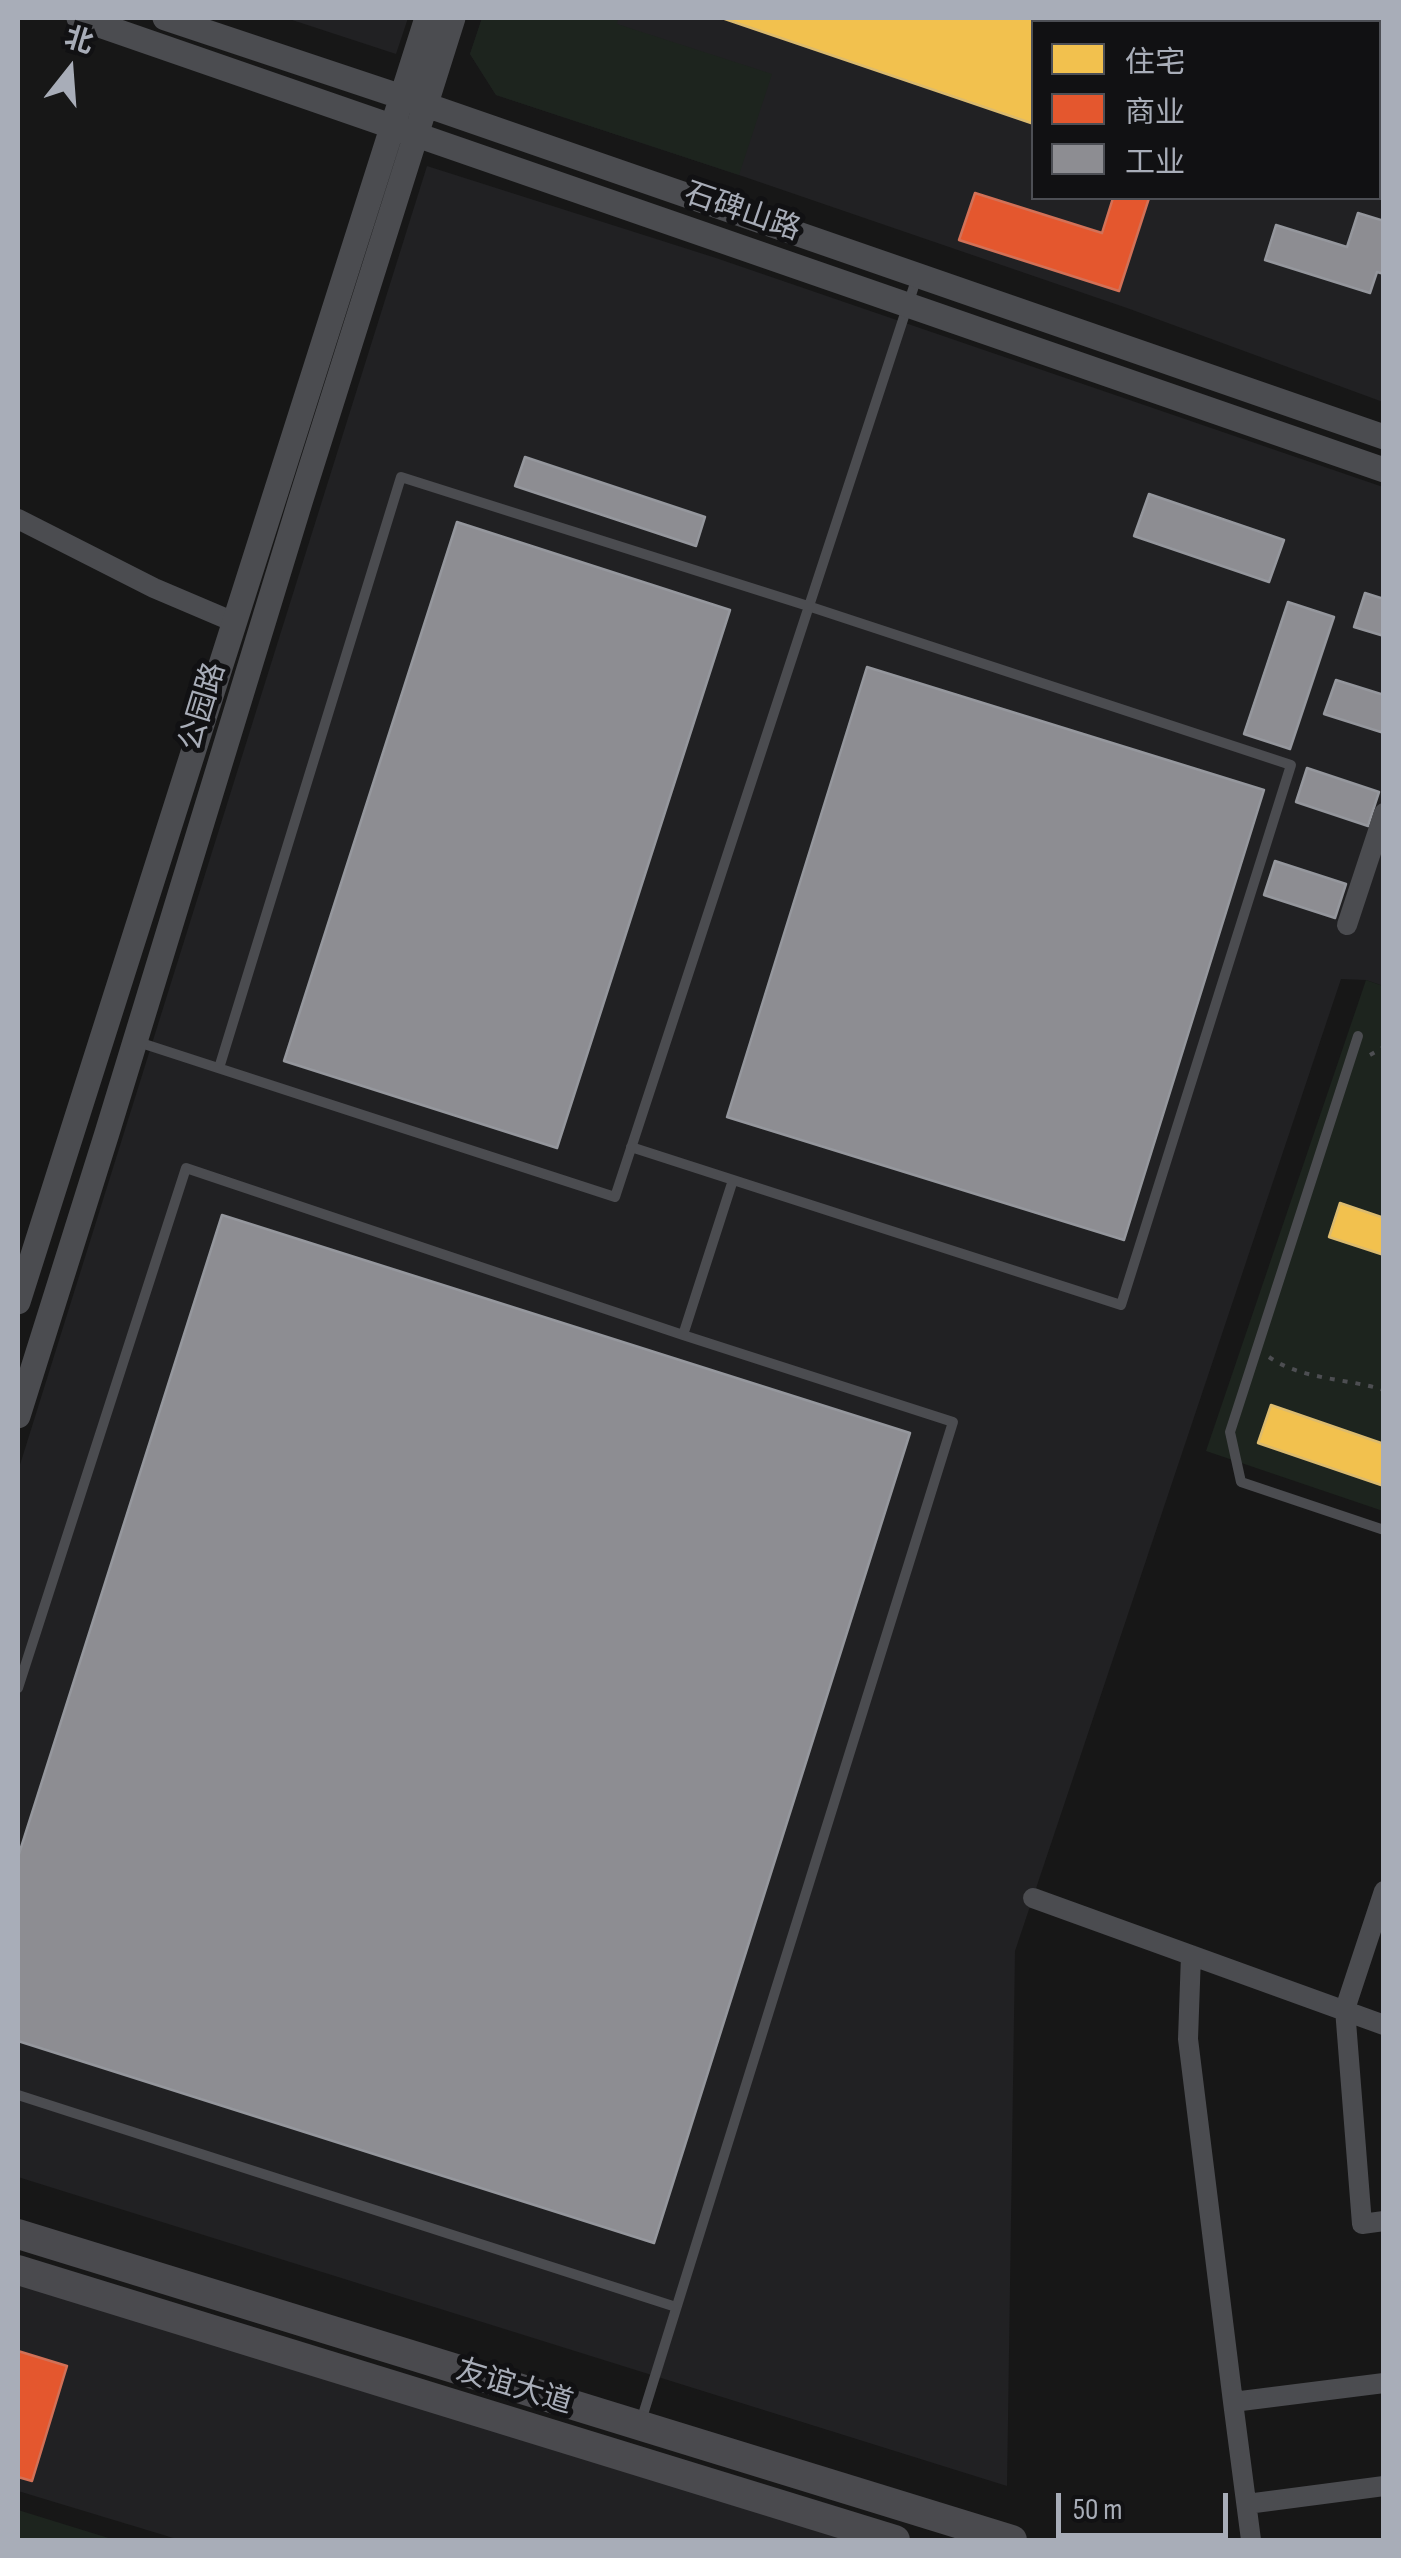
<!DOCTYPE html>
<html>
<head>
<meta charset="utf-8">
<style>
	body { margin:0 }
	#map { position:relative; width:1401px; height:2558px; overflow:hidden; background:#171717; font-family:"Sofia Sans Condensed","Noto Sans SC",sans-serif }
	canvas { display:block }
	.frame { position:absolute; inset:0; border:20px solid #a8adb8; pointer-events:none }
	.legend { position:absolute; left:1031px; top:20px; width:350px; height:180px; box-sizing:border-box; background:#111113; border:2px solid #4d4f55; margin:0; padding:12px 18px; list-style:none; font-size:30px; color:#a8adb8 }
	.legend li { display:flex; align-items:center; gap:20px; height:50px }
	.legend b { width:50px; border:2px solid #4d4f55 }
	.north { position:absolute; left:20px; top:20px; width:100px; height:100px; -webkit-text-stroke:8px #111113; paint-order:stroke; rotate:17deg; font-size:28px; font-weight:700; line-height:40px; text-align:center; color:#a8adb8 }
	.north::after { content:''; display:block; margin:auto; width:35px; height:45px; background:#a8adb8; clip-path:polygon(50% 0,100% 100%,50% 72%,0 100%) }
	.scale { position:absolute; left:1056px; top:2493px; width:172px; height:45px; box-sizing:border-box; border:5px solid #a8adb8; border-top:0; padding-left:12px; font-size:30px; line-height:35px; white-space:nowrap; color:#a8adb8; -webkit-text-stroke:8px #111113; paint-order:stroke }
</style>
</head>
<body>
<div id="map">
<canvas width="1401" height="2558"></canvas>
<div class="frame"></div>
<ul class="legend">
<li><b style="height:28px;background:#f2c14e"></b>住宅</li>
<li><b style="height:28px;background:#e4572e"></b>商业</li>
<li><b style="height:28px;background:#8d8d92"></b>工业</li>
</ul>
<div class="north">北</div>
<div class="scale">50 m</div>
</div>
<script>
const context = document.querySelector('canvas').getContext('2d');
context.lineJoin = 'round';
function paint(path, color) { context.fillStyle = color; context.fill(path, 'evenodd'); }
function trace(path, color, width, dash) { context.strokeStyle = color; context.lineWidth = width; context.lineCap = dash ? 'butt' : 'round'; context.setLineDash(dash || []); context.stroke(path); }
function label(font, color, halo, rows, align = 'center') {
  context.font = font + ' "Sofia Sans Condensed","Noto Sans SC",sans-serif'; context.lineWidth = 10; context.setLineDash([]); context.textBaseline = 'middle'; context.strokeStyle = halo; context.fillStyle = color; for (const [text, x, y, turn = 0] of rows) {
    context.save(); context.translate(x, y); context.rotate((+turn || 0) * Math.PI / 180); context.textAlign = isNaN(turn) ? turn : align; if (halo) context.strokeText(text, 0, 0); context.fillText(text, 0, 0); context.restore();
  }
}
const built = new Path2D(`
	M286,18h122l-12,36z
	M482,18h901v384l-256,-94 -388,-133 -243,-80 -26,-41zM1034,22h344v176h-344z
	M427,166l289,92 667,229v499l-17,-6 -25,-1 -326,972 -8,535 -989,-309v-706z
	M18,2277l831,263h-669l-162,-49z`);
const green = new Path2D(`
	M482,18h136l-1,6 155,50 -33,101 -243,-80 -26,-41z
	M1366,980l17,6v525l-177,-60z
	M18,2510l97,30h-97z`);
const homes = new Path2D(`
	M722,18h457l-1,4h-144v102z
	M1340,1203l44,15v37l-55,-18z
	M1271,1405l113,39v42l-126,-43z`);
const shops = new Path2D(`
	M975,193l127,40 11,-35h36l-30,93 -160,-51z
	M18,2351l49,15 -35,115 -14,-4z`);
const industry = new Path2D(`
	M1228,18h56l-2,4h-56z
	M1378,46l6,1v119l-6,-2z
	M1358,213l26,8v53l-7,-2 -7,21 -105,-33 11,-35 71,22z
	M525,457l180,60 -9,29 -181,-60z
	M1149,494l135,46 -15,42 -135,-46z
	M457,522l273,88 -173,538 -273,-87z
	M1365,593l19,6v37l-30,-9z
	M1288,602l46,15 -44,132 -46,-15z
	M867,667l397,123 -140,450 -397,-123z
	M1336,680l48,15v38l-60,-19z
	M1307,768l72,24 -11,34 -72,-24z
	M1275,861l71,23 -11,34 -71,-23z
	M222,1215l688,218 -256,810 -636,-202v-184z`);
const path = new Path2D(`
	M1370,1055l14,-8
	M1269,1357c33,23 77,21 115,33`);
const service = new Path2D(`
	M1358,1036l-128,396 11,50 143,48
	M135,1041l480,156 302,-920
	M219,1068l182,-591 407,129 483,159 -170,540 -490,-158
	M18,1688l168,-520 497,167
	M18,2095l658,212
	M641,2421l312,-999 -270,-87 50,-155`);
const minor = new Path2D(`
	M18,519l136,69 80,34
	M1347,925l37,-112
	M1384,1891l-39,118 17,215 22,-3
	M1033,1898l351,127
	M1191,1955l-3,84 45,363 151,-19
	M1233,2402l18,138
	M1247,2504l137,-18`);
const tertiary = new Path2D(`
	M79,18l1305,452
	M165,18l261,87 958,332
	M18,1302l409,-1284
	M18,1416l89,-283 194,-634 152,-481`);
const secondary = new Path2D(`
	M18,2234l994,306
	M18,2270l877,270`);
const streetNames = [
	["石碑山路",742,213,19],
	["公园路",204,707,-73],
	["友谊大道",514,2388,17]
];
paint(built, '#212123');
paint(green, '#1d241e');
paint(homes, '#f2c14e');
trace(homes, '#dcbb6e', 2.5);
paint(shops, '#e4572e');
trace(shops, '#d27157', 2.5);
paint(industry, '#8d8d92');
trace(industry, '#95979d', 2.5);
trace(path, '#4d4e52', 4, [5, 8]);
trace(service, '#4b4c50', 10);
trace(minor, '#4b4c50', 20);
trace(tertiary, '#4b4c50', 25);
trace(secondary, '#4a4a4e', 30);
label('30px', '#a8adb8', '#111113', streetNames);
</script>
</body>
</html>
